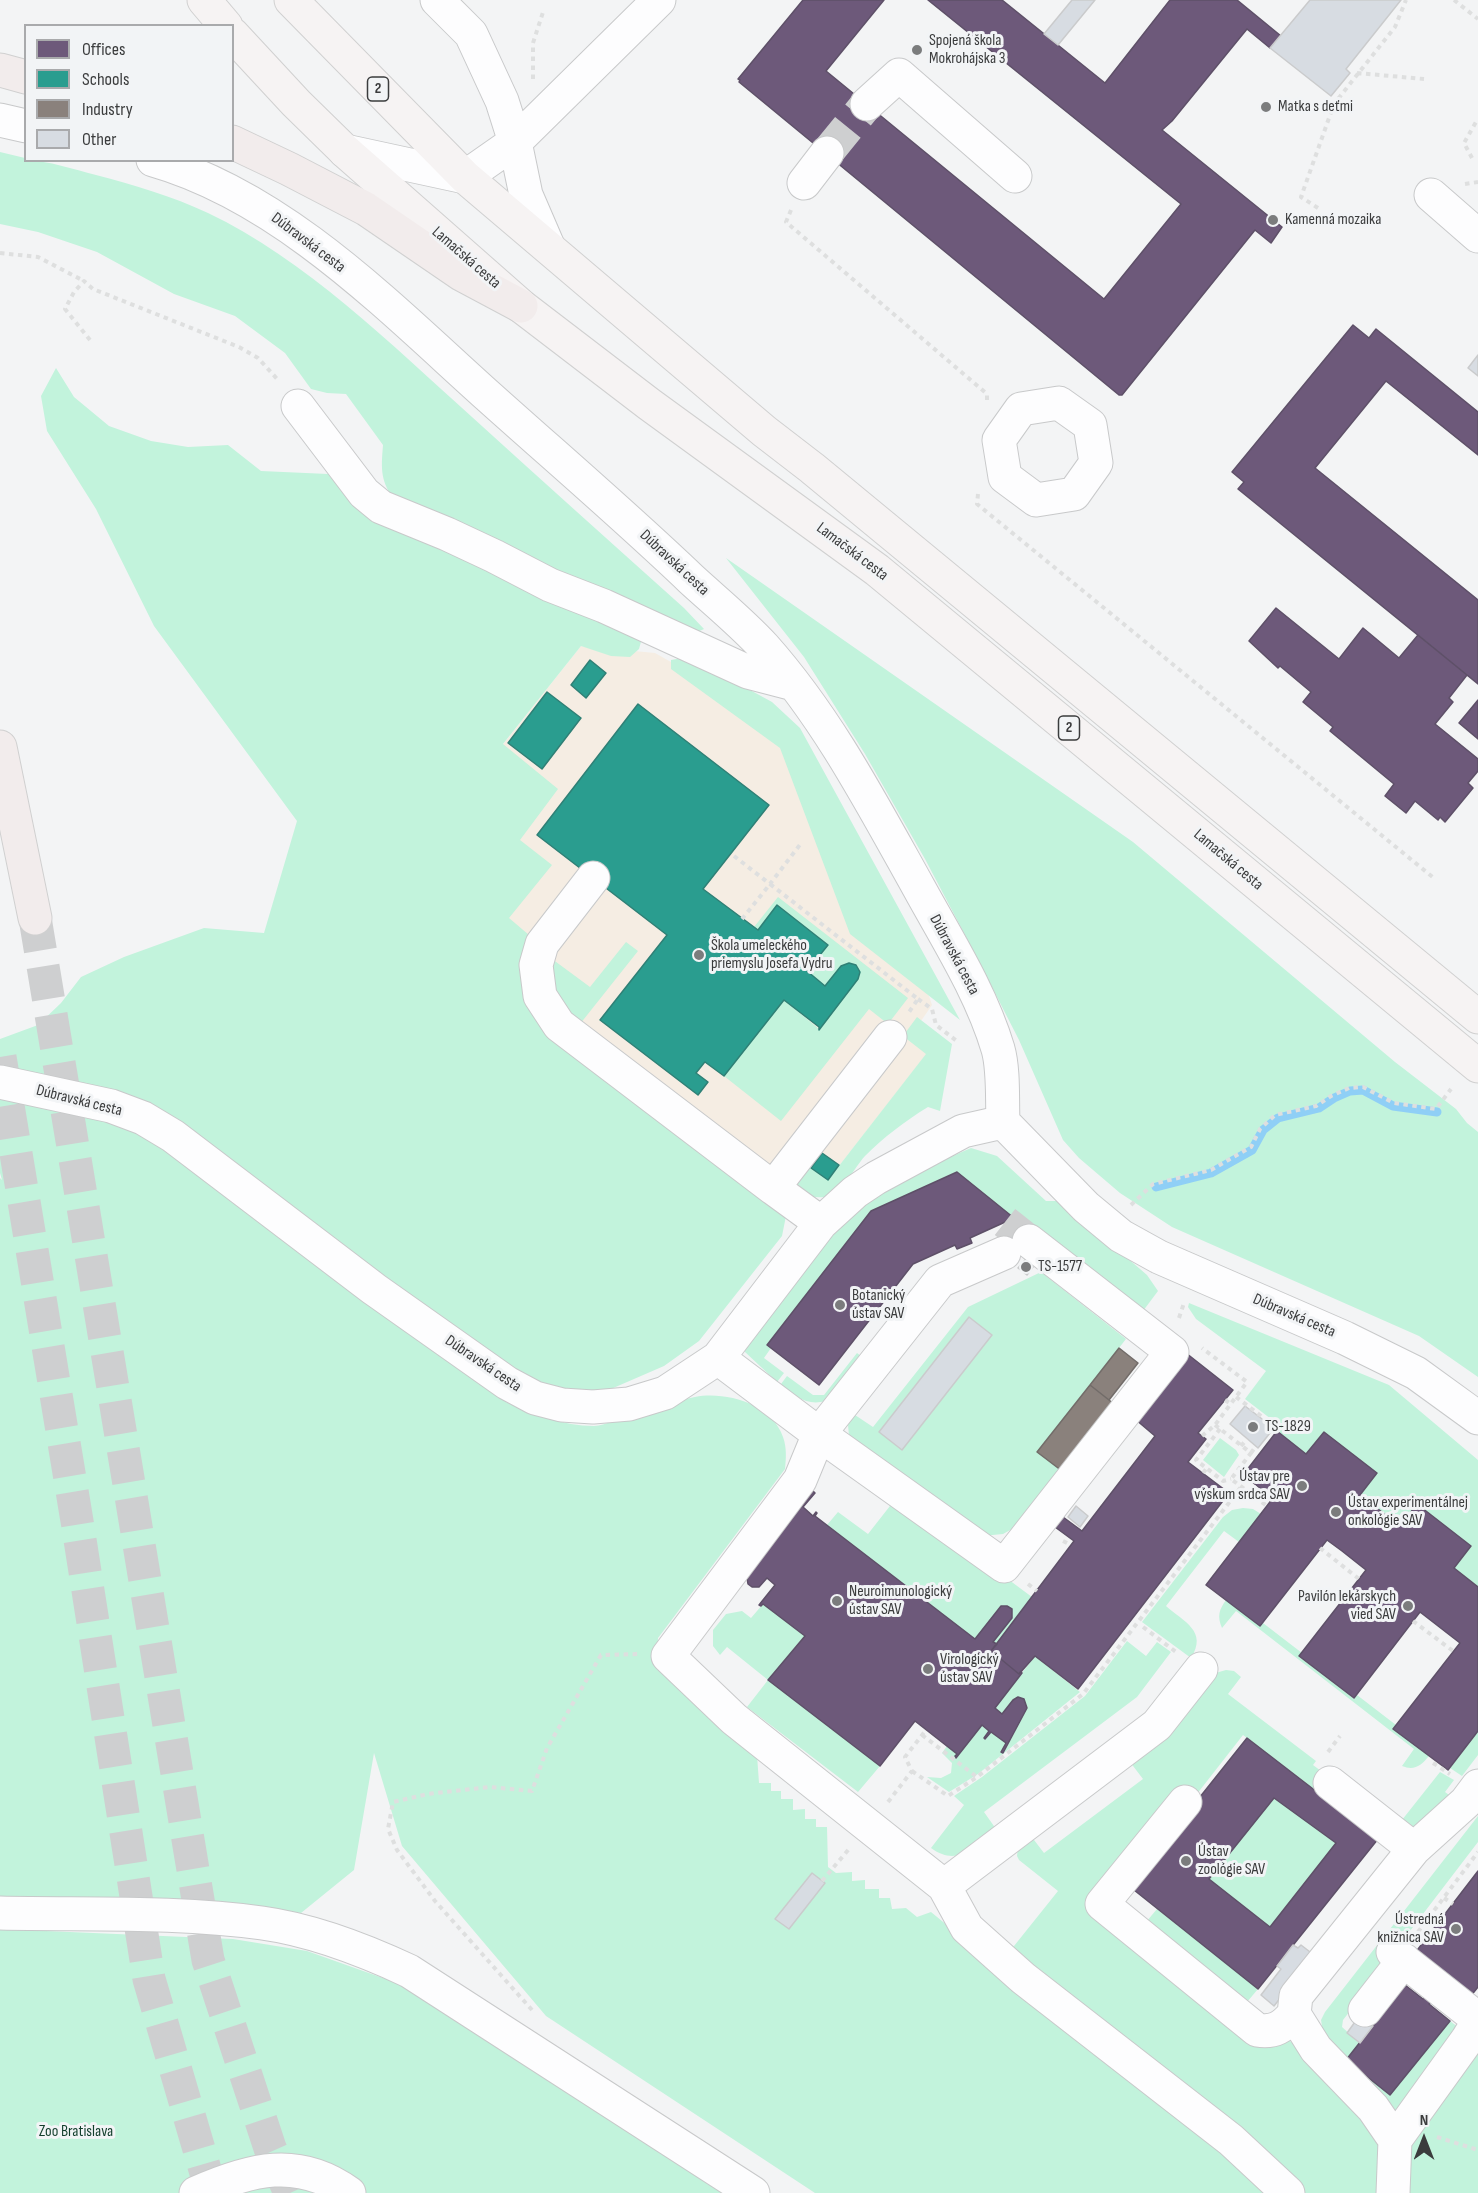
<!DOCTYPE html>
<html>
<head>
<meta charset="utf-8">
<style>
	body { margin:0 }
	#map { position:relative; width:1478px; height:2193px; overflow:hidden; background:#f3f4f5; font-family:"Sofia Sans Condensed",sans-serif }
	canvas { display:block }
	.legend { position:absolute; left:24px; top:24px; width:210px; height:138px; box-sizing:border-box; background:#f2f4f6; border:2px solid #a9aaac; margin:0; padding:8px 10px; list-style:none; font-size:18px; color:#3b3c3d }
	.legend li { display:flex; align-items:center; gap:12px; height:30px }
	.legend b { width:30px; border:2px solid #a9aaac }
	.north { position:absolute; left:1394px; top:2109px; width:60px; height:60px; -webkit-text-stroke:4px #f2f4f6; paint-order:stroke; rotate:0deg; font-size:16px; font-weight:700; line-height:24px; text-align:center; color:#3b3c3d }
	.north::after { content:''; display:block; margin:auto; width:21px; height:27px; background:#3b3c3d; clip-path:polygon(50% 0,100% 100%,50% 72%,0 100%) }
</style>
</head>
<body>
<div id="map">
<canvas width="1478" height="2193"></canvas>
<ul class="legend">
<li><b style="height:16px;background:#6d597a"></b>Offices</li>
<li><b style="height:16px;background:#2a9d8f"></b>Schools</li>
<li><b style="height:16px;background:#8a817c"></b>Industry</li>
<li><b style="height:16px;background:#d7dce2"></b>Other</li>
</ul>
<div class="north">N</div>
</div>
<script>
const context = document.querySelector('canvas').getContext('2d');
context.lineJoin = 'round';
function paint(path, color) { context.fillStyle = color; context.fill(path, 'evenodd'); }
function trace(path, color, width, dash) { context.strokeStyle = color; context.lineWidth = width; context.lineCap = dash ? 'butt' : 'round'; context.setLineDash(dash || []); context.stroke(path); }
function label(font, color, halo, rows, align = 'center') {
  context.font = font + ' "Sofia Sans Condensed",sans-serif'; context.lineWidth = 6; context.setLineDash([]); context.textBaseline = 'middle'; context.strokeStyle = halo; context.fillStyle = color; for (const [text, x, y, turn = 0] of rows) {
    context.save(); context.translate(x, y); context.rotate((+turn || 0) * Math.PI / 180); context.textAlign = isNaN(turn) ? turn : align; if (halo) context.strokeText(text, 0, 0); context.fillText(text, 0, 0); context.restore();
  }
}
const commercial = new Path2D(`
	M581,646l74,7 99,56 34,24 139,257 5,15 -11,16 6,33 -99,126 -14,-10 -33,42 -242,-133 -45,-206 -9,-106z`);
const green = new Path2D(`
	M0,152l25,6 1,2c23,1 47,9 70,15 38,10 76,21 112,38 97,46 184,132 264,204 70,64 141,127 212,191l20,21 -9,4 -299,-131c-16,-20 -15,-33 -13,-57l-37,-51 -19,-1 -16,-4 -26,-36 -50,-37 -61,-22 -77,-42 -59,-20 -38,-8z
	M56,368l18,29 35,29 42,15 37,6 40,-2 33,26 67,3 27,33 287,131 -3,11 -9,8 -19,-1 -30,-10 -78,98 55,45 -38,51 32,25 -43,53 20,17v45l257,236 -4,20 -83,105 -35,25 -60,26h-28l-33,-6 -29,-13 -342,-248 -172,-57v-29l38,-14 23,-22 20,-26 43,-20 80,-29 60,5 33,-112 -143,-195 -58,-117 -49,-78 -6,-35z
	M726,558l407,284 262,220 61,47 11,14 11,9v245l-59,-41 -247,-109 -52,-34 -41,-35 -16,-18 -44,-100 -44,-86 -50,-95 -60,-105 -61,-97z
	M682,658l57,26 33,18 28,26 160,292 -110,-86 -70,-186 -109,-79v-9z
	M778,897l130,101 -20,26 -19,-15 -88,112 -57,-45 60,-76 35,29 39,-50 2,-7 -4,-7 -7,-2 -8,3 -16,20 -18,-15 21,-26 -51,-40 -19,25 -4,-3z
	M626,942l12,9 -58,73 -20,-8 -12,-60 42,31z
	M917,1017l35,27 -12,67 -12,-4c-23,14 -44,30 -63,49 -11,12 -21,35 -37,40 -10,3 -23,0 -32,-4l-2,-13 11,-15 23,16 98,-126 -23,-18z
	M0,1097l119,25 50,24 337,256c28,12 57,24 88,24 6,0 12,-3 18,-4 10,-2 21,-4 31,-7 18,-5 33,-15 52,-18 31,-6 77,7 88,40 4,11 3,22 2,32l-127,169 -1,24 100,93 2,28h12v8h10v8h12v11l12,-1v10h11v8h11l1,40 8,6 16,-1v9l13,-1v9h14v9h11l2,11 14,-1 11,9 14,-5 341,281h-457l-269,-177 -144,-170 -28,-93 -20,117 -53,43 -57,-8 -244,-6v-721l2,2 -2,-7zM812,1873l13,10 -36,46 -14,-10z
	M971,1148l26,8 49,45h15l86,74 11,16 -15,20 -68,-45 -119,-94 -85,39 -104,134 4,3 -7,10 20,15 -7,9 -32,-30 -1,-3 69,-91 47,-55 21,-16z
	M1041,1272l85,67 -88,112 24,20 -41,53 -18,10 -21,2 -133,-100 -1,-11 4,-12 21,14 95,-120z
	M1189,1303l200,82 89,75v127l-24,-19 17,-22 -53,-41 -18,21 -40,-31 17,-22 -53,-41 -18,22 -29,-23 3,-5 -35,-27 21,-28 -70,-52 -8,-12z
	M857,1353l4,3 -35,45c-19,5 -31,-4 -45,-17l6,-8 26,19h11z
	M1220,1438l16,12 3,5 -15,22 -21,-17z
	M897,1497l135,100 -35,47 -4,-2 19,-24v-9l-5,-3h-6l-26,33 -148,-114 11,-13 30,22z
	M1243,1508l10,1 8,5 -22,28 -15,-11 -58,75c18,16 42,25 25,52l-49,-36 81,-105 9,-7z
	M1226,1600l34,25 3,-2 39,30 -2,4 53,41 4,-3 39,30 -2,4 35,27c-8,10 -15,15 -27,10l12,-17 -178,-138 -14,17c-5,-12 -3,-18 4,-28z
	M763,1604l42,32 -37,44 112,86 -22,26 -111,-85 21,-27 -41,-33 -7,8 -7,-9v-16l13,-16 16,-3 9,7z
	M1127,1641l19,15 11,-14 14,10 -34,45 -153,115 12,17c-23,17 -37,39 -65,19l33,-43 -10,-9 28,-19 103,-81z
	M1035,1656l45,36 -102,82 -29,18 -22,-15 14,1 10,-5 1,-10 -10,-10 5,-7 10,8 -2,2 1,1 26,-32 7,6 -5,7 7,-6 15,11 -4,8 2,1 23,-44 -3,-9 -6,-2 -5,3 -11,14 -7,-6z
	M1226,1670l8,1 7,6 -13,17 88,67 -3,4 16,12 -8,3 -6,10 -72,-55 -50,64 -101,107 208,142 73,81 7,22 -1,42h-75l-48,-48 -246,-194 48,-60 -39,-31 -2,-4 1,-9 13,-11 13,17 99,-74 -13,-17 82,-88z
	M1478,1731v24l-16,21 -12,-8z
	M1440,1772l14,8 -9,12 7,5 -22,23 -23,10 -9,-5z
	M1274,1798l62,45 -66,84 -61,-48z
	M1478,1816v26l-78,102 -8,2 -9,-8z
	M1157,1909l101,80 -16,19 -101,-80z
	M0,1929l233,10 74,12 90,32 75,46 251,164h-723z
	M1378,1944l10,7 1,10 -46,59 -1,7 18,16 -14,16 104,-38 8,6 -60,94 -75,-89 -2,-12 4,-8z
	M1478,2038v155h-72l1,-54z`);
const offices = new Path2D(`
	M803,0h81l-58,71 278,228 77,-95 -253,-204h74l103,83 65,-83h67l44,36 -11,12 -23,-19 -75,92 -10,9 120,97 -11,16 -16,-13 -133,165h-3l-380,-313 1,-2 -2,-1z
	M1353,325l16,13 7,-9 102,83v43l-92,-74 -71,87 163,132v84l-240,-195 6,-7 -12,-10z
	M1276,608l63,51 24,-31 36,30 19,-23 49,40 -18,23 4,4 -18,22 43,35v12l-10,12 5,5 -28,34 -5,-5 -2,3 -23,-19 -9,12 -21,-17 9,-12 -64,-53 3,-4 -30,-25 8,-10 -31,-26 -2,2 -29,-27z
	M1478,700v39l-19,-16z
	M957,1172l57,46 -44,20 2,5 -15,6 -2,-4 -42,19 -94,121 -52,-40 104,-134z
	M1186,1353l47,37 -35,43 8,6 -18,23 41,31 -151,196 -43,-33 -16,18 -28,-23 83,-110 -19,-14 8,-10 19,14 73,-95 -20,-17z
	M1277,1431l29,23 18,-22 53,41 -17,22 40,31 17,-22 54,42 -17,22 24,19v144l-30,39 -55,-41 67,-86 -40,-31 -66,86 -55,-42 67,-86 -24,-19 -15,-11 -67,86 -54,-41 67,-87 -30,-23z
	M813,1491l2,2 -12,14 10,9 3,-4 1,1 -2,3 160,123 26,-33h6l5,3v9l-19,24 4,2 -6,7 28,23 2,-3 1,2 -27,35 7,6 11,-14 5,-3 6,2 3,9 -24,45 -2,-1 5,-9 -15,-11 -6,7 -1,-1 5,-7 -7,-6 -26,33 -1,-2 2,-2 -42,-33 -35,45 -112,-86 37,-44 -42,-32 -2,2 -2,-1 16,-20 -8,-7 -8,9h-7l-4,-3 -1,-6z
	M1247,1738l131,101 -120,150 -129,-103zM1274,1798l62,45 -66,84 -61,-48z
	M1478,1871v116l-8,10 -55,-44z
	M1405,1985l18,14 4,-5 6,5 -4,5 21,17 -60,74 -44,-35z`);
const schools = new Path2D(`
	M590,660l16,13 -20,25 -15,-13z
	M547,692l34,26 -39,51 -34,-26z
	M638,704l131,101 -66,84 55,41 19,-25 51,40 -21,26 18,15 16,-20 8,-3 7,2 4,7 -2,7 -39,51v-3l-35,-27 -60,76 -19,-14 -1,1 -8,10 12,9 -10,13 -98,-75 67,-85 -130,-100z
	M822,1153l17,12 -11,15 -17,-12z`);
const industry = new Path2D(`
	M1119,1348l19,15 -29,37 -19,-15z
	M1090,1385l24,19 -52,67 -25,-19z`);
const stream = new Path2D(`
	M1156,1187l55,-14 41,-23 11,-20 15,-12 41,-10 15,-10 16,-7 13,-1 30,16 44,6`);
const building = new Path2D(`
	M1072,0h23l-37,45 -14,-11z
	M1310,0h91l-55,69 4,4 -19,23 -61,-48z
	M1478,355v21l-10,-8z
	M1025,1260l8,7 -6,8 -9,-7z
	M969,1317l23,18 -90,115 -23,-18z
	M1245,1406l29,22 -16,20 -28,-24z
	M1076,1506l12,10 -8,11 -12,-10z
	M812,1873l13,10 -36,46 -14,-10z
	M1293,1945l5,3 3,-3 13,10 -40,51 -13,-11 20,-26 -4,-3z
	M1360,2015l13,11 -13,17 -13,-10z`);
const minorTunnel = new Path2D(`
	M827,153l40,-49
	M1005,1222l24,19`);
const highwayTunnel = new Path2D(`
	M35,918l173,1042 62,188 20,45
	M0,1057l78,470 71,452 57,194 8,20`);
const path = new Path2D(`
	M1454,0l24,19
	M1357,73l67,6
	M533,79v-36l11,-34
	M1472,158l-8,-15 12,-21
	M1465,184l13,-2
	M1318,208l-17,-11 33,-93 61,-77 11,-27
	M791,210l-5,12 201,172v6
	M0,253l38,4 46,24
	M90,340l-25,-31 9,-17 10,-11 9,8 146,58 19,11 21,23
	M978,494l-1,10 458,375
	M734,856l36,28 32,-42
	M742,919l28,-35 148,115 -9,13
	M918,999l14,10 4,16 22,17
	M1131,1205l22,-21 58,-14 40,-23 9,-18 15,-14 41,-9 15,-10 18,-8 14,-1 31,16 42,6 15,-20
	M1179,1318l5,-15
	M1236,1397l41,31
	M1225,1400l6,4
	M1215,1425l36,28 -20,26 36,27
	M1220,1429l-24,31 27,21 8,-2
	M1202,1436l13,-11 32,-43 -45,-34
	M1241,1446l6,-7
	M1251,1453l5,-7
	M1203,1473l4,-5
	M1063,1541l8,4
	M1320,1548l39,31
	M1028,1584l9,7
	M1413,1621l40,30
	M1143,1627l33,25
	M922,1735l55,42
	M1328,1752l12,-16
	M1433,1763l17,11
	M912,1771l36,25 29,-19 106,-83 158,-207
	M888,1802l24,-31 -7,-14 21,-27
	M822,1881l27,-32
	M1444,1898l9,6
	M1418,1932l60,-80
	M532,2010l-97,-109 -38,-51 -9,-21 5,-27 35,-8 62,-7 42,4 15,-43 54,-93 38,-1
	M1437,2137l41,13`);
const minor = new Path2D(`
	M437,0l34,34 31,67 13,41 11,53 22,51
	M867,104l32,-29 116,101
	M0,120l26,6
	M345,151l120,26 50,-35 144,-142
	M153,160c130,37 237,148 335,236 68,61 137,120 203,183 24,22 51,44 73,68 64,72 108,157 155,241 28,51 62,104 79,161 6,21 4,51 5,73l83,85 35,29 38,21 186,81 71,35 62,45
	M804,183l23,-30
	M1431,195l47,41
	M1059,403l31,22 6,38 -22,31 -38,6 -31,-23 -6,-37 22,-31z
	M298,406l66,87 17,14 66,27 47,22 56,29 54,21 144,66 46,12
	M593,878l-51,66 -6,21 4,31 19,29 214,163
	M0,1082l111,24 32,12 30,18 201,153 133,94 28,15 27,7 31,2 36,-3 36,-11 53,-35 103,-135 34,-31 21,-14 87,-47 40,-9
	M821,1223l-48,-35 117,-151
	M1004,1253l-64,28 -121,153 -19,46 -132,176 66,63 210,167 23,42 56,50 208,162 57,53
	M718,1358l101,76 185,132 168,-214 -143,-111
	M1330,1783l84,66
	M1185,1802l-83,102 155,126c17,3 26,-3 37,-16
	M944,1886l213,-161 44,-56
	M0,1913c85,2 178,-2 262,10 51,7 100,26 147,48l344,222
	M1393,1952l85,67
	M1365,2010l39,-50
	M1395,2140l-22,-32 -57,-59 -22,-35 2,-18 118,-147 52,-47 12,-16
	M196,2193c54,-24 102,-37 153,0
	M1393,2193l2,-53 72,-100 11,-18`);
const major = new Path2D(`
	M204,0l22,26
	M291,0l174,177 299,254 48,37 666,549
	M232,34l64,69 49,48 176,155 128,98 228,166 601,496`);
const highway = new Path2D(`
	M0,70l26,7
	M232,142l57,27 77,40 95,65 60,32
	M0,747l35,171`);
const markers = [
	[917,50,6,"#7b7c7d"],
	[1266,107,6,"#7b7c7d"],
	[1273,220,6,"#7b7c7d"],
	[699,955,6,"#7b7c7d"],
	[1026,1267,6,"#7b7c7d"],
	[840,1305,6,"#7b7c7d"],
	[1253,1427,6,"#7b7c7d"],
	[1302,1486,6,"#7b7c7d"],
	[1336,1512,6,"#7b7c7d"],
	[837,1601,6,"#7b7c7d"],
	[1408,1606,6,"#7b7c7d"],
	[928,1669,6,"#7b7c7d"],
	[1186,1861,6,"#7b7c7d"],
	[1456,1929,6,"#7b7c7d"]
];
const shields = [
	[378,89,21],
	[1069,728,21]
];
const shieldNames = [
	["2",378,89],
	["2",1069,728]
];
const poiNames = [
	["Spojená škola",929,41],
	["Mokrohájska 3",929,59],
	["Matka s deťmi",1278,107],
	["Kamenná mozaika",1285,220],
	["Škola umeleckého",711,946],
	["priemyslu Josefa Vydru",711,964],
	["TS-1577",1038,1267],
	["Botanický",852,1296],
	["ústav SAV",852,1314],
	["TS-1829",1265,1427],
	["Ústav pre",1290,1477,"right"],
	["výskum srdca SAV",1290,1495,"right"],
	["Ústav experimentálnej",1348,1503],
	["onkológie SAV",1348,1521],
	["Neuroimunologický",849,1592],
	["ústav SAV",849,1610],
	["Pavilón lekárskych",1396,1597,"right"],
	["vied SAV",1396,1615,"right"],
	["Virologický",940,1660],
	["ústav SAV",940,1678],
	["Ústav",1198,1852],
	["zoológie SAV",1198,1870],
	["Ústredná",1444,1920,"right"],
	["knižnica SAV",1444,1938,"right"]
];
const streetNames = [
	["Dúbravská cesta",308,243,37],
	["Lamačská cesta",466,258,41],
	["Lamačská cesta",852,552,37],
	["Dúbravská cesta",674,563,43],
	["Lamačská cesta",1228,860,40],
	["Dúbravská cesta",954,955,62],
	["Dúbravská cesta",79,1101,14],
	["Dúbravská cesta",1294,1316,23],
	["Dúbravská cesta",483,1364,34]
];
const parkNames = [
	["Zoo Bratislava",76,2132]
];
paint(commercial, '#f5ede3');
paint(green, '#c2f3dc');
paint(offices, '#6d597a');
trace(offices, '#5e5068', 1.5);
paint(schools, '#2a9d8f');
trace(schools, '#2f8076', 1.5);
paint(industry, '#8a817c');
trace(industry, '#726c69', 1.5);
trace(stream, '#8fcff6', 9);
paint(building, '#d7dce2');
trace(building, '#cacbcc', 1.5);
trace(minorTunnel, '#cecfd0', 33, [33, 16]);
trace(highwayTunnel, '#cecfd0', 33, [33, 16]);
trace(minor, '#c8c9ca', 35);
trace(major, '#d0d0d0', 35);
trace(highway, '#d0d0d0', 35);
trace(path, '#dedfdf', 4, [4.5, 4.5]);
trace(minor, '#fdfdfe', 33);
trace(major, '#f6f3f3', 33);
trace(highway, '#f2ecec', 33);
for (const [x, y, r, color] of markers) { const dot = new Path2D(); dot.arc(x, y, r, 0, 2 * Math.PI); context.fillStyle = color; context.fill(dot); trace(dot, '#f2f4f6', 2); }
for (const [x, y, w] of shields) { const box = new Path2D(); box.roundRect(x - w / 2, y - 12, w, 24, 4.5); context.fillStyle = '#f2f4f6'; context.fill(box); trace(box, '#3b3c3d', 1.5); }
label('bold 15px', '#3b3c3d', null, shieldNames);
label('16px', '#3b3c3d', '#f2f4f6', poiNames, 'left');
label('16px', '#3b3c3d', '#f2f4f6', streetNames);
label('16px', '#113d2b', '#f2f4f6', parkNames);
</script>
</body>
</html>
